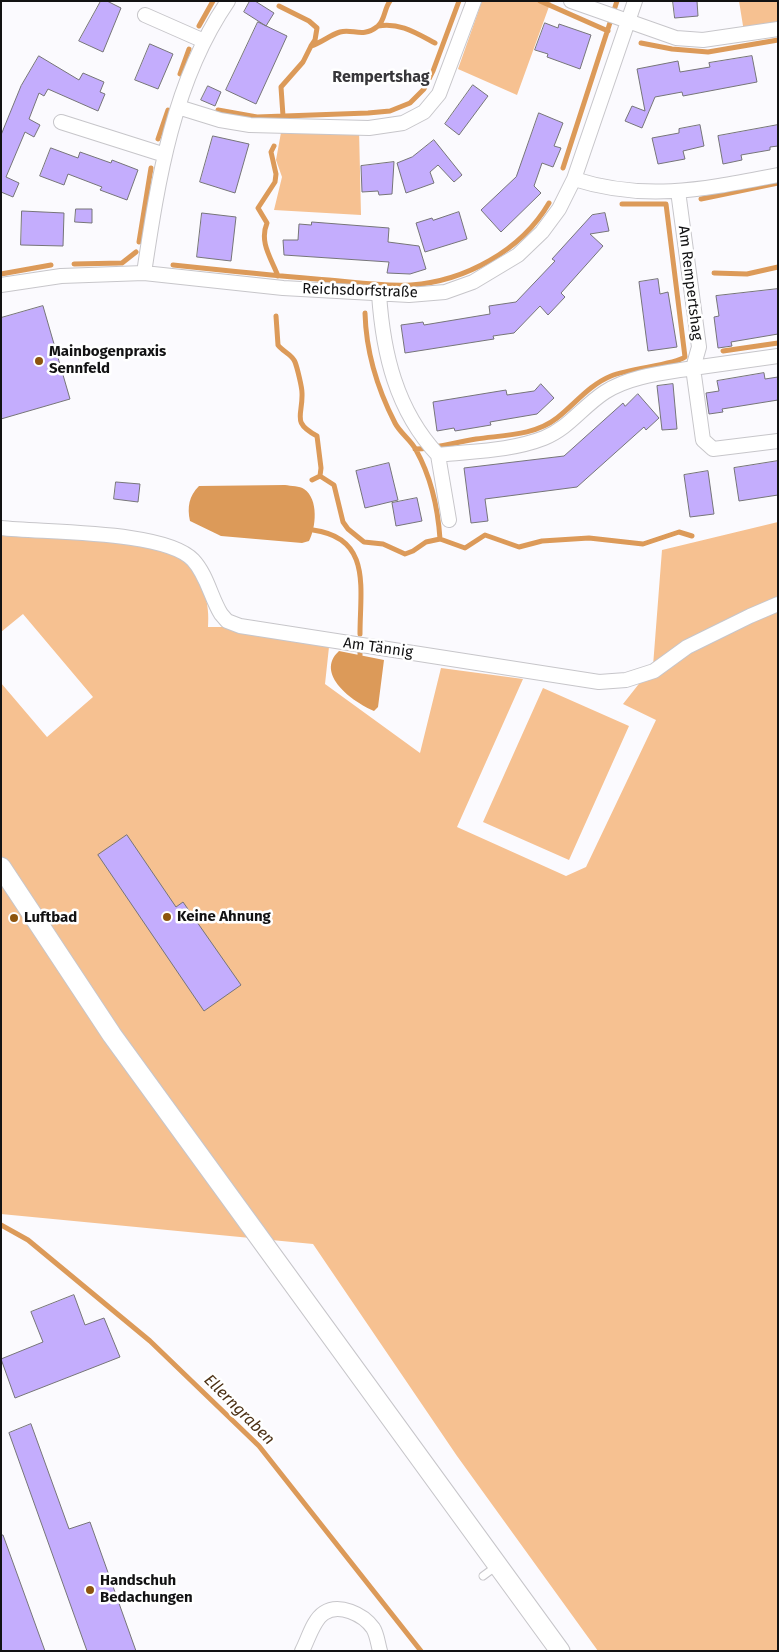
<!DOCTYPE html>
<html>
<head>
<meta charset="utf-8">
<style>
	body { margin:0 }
	#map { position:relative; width:779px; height:1652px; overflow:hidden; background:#fbfafe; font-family:"Fira Sans",sans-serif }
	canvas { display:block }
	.frame { position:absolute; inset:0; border:2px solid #121213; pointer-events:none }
</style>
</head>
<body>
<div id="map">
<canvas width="779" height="1652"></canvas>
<div class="frame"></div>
</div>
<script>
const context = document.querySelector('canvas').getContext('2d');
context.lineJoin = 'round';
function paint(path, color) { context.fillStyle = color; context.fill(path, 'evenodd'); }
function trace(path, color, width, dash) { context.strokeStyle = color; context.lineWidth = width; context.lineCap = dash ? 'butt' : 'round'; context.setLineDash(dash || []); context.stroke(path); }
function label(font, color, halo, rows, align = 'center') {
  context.font = font + ' "Fira Sans",sans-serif'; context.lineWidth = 5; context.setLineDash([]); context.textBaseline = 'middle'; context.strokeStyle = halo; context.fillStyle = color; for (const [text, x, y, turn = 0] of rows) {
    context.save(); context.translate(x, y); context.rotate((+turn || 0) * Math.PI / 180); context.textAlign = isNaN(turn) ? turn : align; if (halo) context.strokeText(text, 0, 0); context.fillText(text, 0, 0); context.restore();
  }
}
const green = new Path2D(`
	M482,1h69l-34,94 -59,-26z
	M739,1h39v25l-34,6z
	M282,127l77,2 2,86 -87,-5 8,-33 -6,-17z
	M778,522v1129h-180l-141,-195 -144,-212 -312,-30v-531l46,54 46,-40 -70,-83 -22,18v-101c45,4 150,4 183,30 20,16 26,44 24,66h20l101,20 -4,37 95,69 21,-85 82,11 -66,148 109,49 20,-9 70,-147 -33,-16 30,-38 9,-116z
	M543,688l86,38 -60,134 -86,-38z`);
const water = new Path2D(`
	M285,485c6,1 15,1 19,4 15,10 12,39 5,52l-7,2 -81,-7 -31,-15c-3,-14 -1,-25 9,-35z
	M339,651l45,9 -6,47 -4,4c-21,-9 -60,-37 -35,-60z`);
const stream = new Path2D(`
	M540,1l68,30
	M279,6l30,15 8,7 -2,12 -4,6
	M199,26l14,-25
	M378,26c21,-4 38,7 57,17
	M641,43l31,6 36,3 70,-12
	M180,74l9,-25
	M218,110l39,7 111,-4 22,-2 20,-8 14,-14 9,-18 26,-70
	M283,116l-2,-29 22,-25 8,-16c10,-3 19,-11 29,-14 13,-4 22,7 38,-6 7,-6 6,-17 12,-25
	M158,139l10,-29
	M274,146l-3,6 5,22 -1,8 -17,26 9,15c-8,19 4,35 11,53
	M563,168l54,-167
	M701,199l77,-16
	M139,242l12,-74
	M74,264l48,-1 14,-11
	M173,265c47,5 95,10 143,14 31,2 64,8 95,6 54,-4 110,-34 138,-82
	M714,273l33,1 31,-7
	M1,274l50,-9
	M365,313c1,38 12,75 30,110 5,10 16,17 21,27 15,27 22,59 24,89
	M276,316l2,29c5,7 14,9 17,17 2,5 7,25 7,31 1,23 -11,29 15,43l4,32 -1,8
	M723,351l55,-8
	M415,449c21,0 40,-7 61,-10 27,-4 58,-3 81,-21 18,-14 32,-33 54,-42 19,-8 63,-11 74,-19l-19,-153h-44
	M320,476l14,9 9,37 5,7 16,13 19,2 22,10 8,-3 13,-9 14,-3 25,9 20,-13 34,12 23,-6 47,-3 54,6 36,-12 13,4
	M312,480l8,-4
	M313,530c59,8 47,58 47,104
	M360,652v3
	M1,1225l27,15 122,101 109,105 162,205`);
const building = new Path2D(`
	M101,1h6l14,7 -18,44 -24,-11z
	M250,1h5l19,12 -8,13 -22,-14z
	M673,1h24l1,15 -23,2z
	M258,22l29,14 -31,68 -30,-14z
	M545,23l13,5 1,-4 32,11 -11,34 -33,-12 1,-3 -13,-4z
	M150,44l23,10 -15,35 -23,-9z
	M39,56l40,24 4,-7 21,9 -4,10 5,2 -7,17 -50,-22 -4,7 -5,-3 -10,26 11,6 -6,12 -9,-5 -19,45 13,6 -6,14 -12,-5v-57l20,-49z
	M752,56l5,26 -74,14 -1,-4 -27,5 -13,31 -17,-7 7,-15 13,5 -8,-42 41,-8 2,11 30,-5 -1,-4z
	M473,85l15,11 -29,39 -14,-11z
	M208,86l13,6 -6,14 -14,-6z
	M539,113l24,10 -9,23 7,2 -8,19 -11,-4 -8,23 7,7 -40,39 -20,-22 35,-33z
	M700,125l4,21 -21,5 2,8 -27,5 -6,-26 27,-5v-4z
	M778,125v21l-8,1v3l-29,5 1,5 -19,4 -5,-28z
	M213,136l36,8 -14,49 -35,-11z
	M434,140l28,35 -8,7 -16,-17 -8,7 4,11 -28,10 -9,-30 15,-6z
	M51,148l27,10 2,-6 31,11 1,-3 26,10 -11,30 -27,-10 2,-3 -34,-13 -4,11 -24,-9z
	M394,162l-2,32 -13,1 -1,-4 -16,1 -1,-26z
	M76,209h16v14l-17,-1z
	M22,211l42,2 -1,33 -42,-1z
	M459,212l8,27 -42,13 -9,-29 16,-5 1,2z
	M202,213l34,4 -5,44 -34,-4z
	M605,213l4,18 -19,3 13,12 -42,47 4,4 -17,18 -8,-9 -26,27 -21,3 1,3 -89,14 -4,-28 22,-3 1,3 66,-11 -1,-8 27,-4 39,-41 -3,-2 40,-44z
	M312,222l77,6 -1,14 31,4 7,23 -16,5 -23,-1 2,-11 -105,-7 -1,-15h15l1,-16 12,1z
	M658,279l2,15 8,-2 9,55 -29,4 -9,-69z
	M778,289v45l-47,8 1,4 -14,2 -4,-31 5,-1 -3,-20z
	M43,306l27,93 -69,20v-101z
	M764,373l1,6 13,-2v23l-56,9 1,3 -14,2 -3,-21 13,-2 -2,-10z
	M541,384l13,14 -17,16 -47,8 1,3 -36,6 -1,-3 -17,3 -4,-29 73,-12 1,5 27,-4z
	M673,384l4,45 -15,1 -5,-44z
	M638,394l21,24 -13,12 -2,-3 -67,60 -92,12 3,22 -17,2 -7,-55 100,-12 59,-53 2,3z
	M778,461v34l-39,6 -5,-33z
	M389,463l9,37 -33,8 -9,-37z
	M708,471l6,43 -24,3 -6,-42z
	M116,482l24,2 -2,18 -24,-3z
	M417,498l5,23 -26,5 -4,-23z
	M127,835l49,72 7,-5 58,83 -37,26 -106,-156z
	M74,1295l11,30 19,-7 16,39 -105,41 -14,-39 42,-17 -12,-30z
	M31,1424l38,105 21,-7 46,129h-49l-78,-218z
	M1,1535h2l42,116h-44z`);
const service = new Path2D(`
	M483,1576l15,-11`);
const minor = new Path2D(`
	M571,1l105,37 27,2 75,-11
	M145,15l59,26
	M178,107l42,13 30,5 119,3 34,-5 21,-11 15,-18 35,-93
	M61,122l104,33
	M574,179c72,23 131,10 204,-4
	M144,273c14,-93 29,-192 84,-272
	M1,285l60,-9 83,-3 139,15 126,7 36,-3 28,-10 45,-27 24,-23 17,-23 15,-30 61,-178
	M379,294c4,59 17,116 59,161 34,-4 73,-4 106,-17 25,-10 38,-31 61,-46 25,-16 58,-19 88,-24l6,-21 -21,-156
	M778,356l-85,12 10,72 10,9 65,-8
	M438,455l11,65
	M1,528c44,5 164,2 192,32 14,15 18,38 28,54l6,7 13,5 359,56 27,-2 28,-9 33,-24 63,-31 28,-12
	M302,1651c6,-11 11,-31 22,-38 15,-10 39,1 49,15 4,6 5,16 7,23`);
const secondary = new Path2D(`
	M1,867l111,168 448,616`);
const markers = [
	[39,361,5,"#8d540d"],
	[167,917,5,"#8d540d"],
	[14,918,5,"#8d540d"],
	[90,1590,5,"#8d540d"]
];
const streetNames = [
	["Am Rempertshag",690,283,83],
	["Reichsdorfstraße",360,291,2],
	["Am Tännig",378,648,8]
];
const poiNames = [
	["Mainbogenpraxis",49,352],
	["Sennfeld",49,369],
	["Keine Ahnung",177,917],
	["Luftbad",24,918],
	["Handschuh",100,1581],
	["Bedachungen",100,1598]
];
const neighbourhoodNames = [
	["Rempertshag",381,78]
];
const waterNames = [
	["Ellerngraben",239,1410,45]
];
paint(green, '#f6c191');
paint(water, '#dc9a59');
trace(stream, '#dc9a59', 5);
paint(building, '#c4adfd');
trace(building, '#767578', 1);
trace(service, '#c7c6ca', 9);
trace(minor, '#c7c6ca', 16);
trace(secondary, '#c7c6ca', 21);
trace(service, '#fff', 7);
trace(minor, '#fff', 14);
trace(secondary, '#fff', 19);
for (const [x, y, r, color] of markers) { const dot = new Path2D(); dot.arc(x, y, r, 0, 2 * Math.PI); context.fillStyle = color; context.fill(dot); trace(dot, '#fff', 2); }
label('15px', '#121213', '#fff', streetNames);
label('bold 15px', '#121213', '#fff', poiNames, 'left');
label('bold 16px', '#38373a', '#fff', neighbourhoodNames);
label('italic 16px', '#4c3014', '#fff', waterNames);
</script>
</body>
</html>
